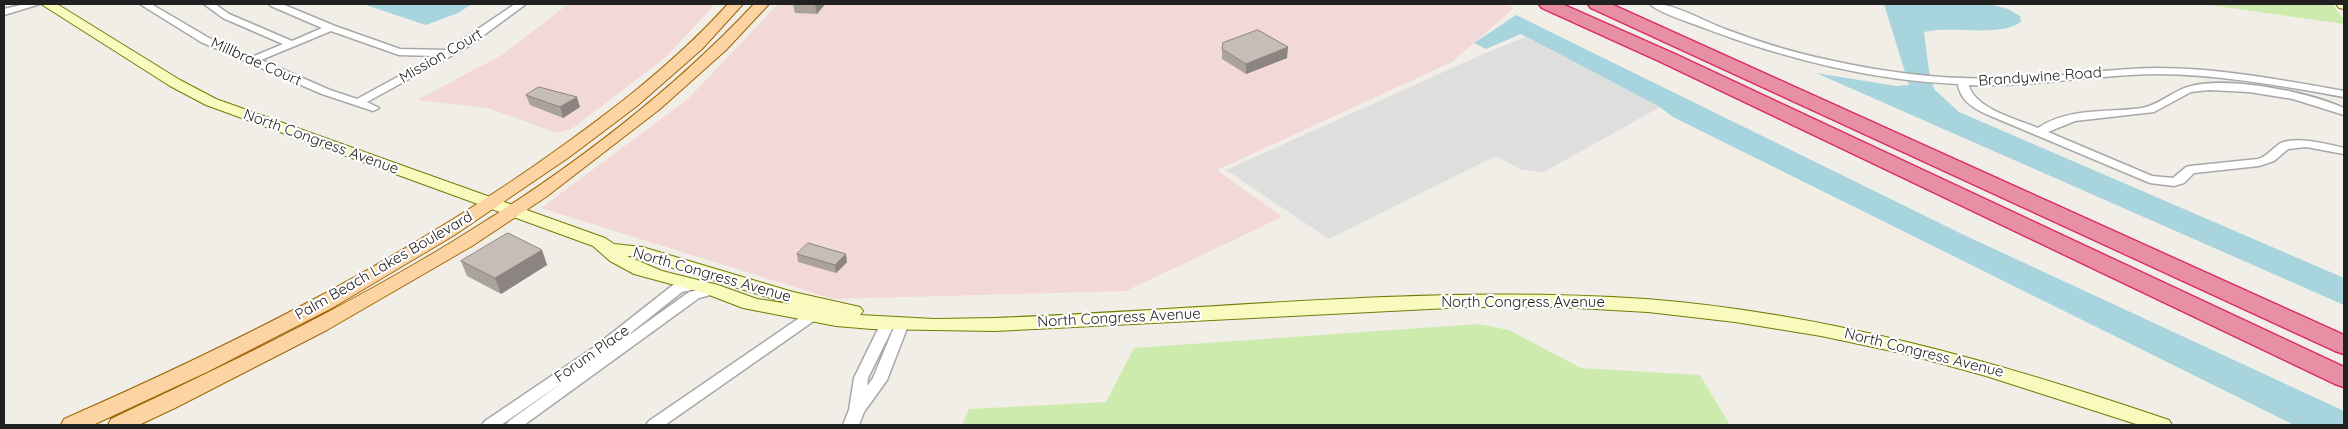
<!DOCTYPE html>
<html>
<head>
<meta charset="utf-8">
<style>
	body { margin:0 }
	#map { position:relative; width:2348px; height:429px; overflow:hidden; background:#f1eee8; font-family:Quicksand,sans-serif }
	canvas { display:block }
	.frame { position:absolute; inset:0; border:5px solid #212121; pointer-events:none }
</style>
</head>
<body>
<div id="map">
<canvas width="2348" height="429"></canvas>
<div class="frame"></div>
</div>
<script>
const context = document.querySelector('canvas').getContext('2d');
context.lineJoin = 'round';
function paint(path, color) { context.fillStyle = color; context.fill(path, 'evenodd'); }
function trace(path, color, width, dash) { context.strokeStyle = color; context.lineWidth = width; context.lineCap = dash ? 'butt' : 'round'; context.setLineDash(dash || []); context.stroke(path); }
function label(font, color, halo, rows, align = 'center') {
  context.font = font + ' Quicksand,sans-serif'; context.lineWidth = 4.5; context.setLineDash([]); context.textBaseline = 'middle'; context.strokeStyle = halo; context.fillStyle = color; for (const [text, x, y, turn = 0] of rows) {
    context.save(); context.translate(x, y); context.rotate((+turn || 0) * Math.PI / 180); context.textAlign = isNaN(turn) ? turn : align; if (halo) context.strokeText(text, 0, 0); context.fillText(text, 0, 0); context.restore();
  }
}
const residential = new Path2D(`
	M1526,37l134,70 -116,65 -22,-2 -26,-14 -167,83 -103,-69 264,-119z`);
const commercial = new Path2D(`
	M568,4h147l-48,52 -94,72 -16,5 -69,-25 -71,-8 85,-45z
	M778,4h728l8,4 -62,54 -235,108 65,47 -156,74 -293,8 -292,-91 148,-110z`);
const grass = new Path2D(`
	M2202,4h130l12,16v4z
	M1478,324l31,6 72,38 119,7 30,50h-768l7,-16 137,-7 28,-54z`);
const water = new Path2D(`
	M363,4h109l-14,9 -32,12z
	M1884,4h105l19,5 12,7 1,6c-23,16 -68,3 -97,10l5,39 5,18 25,23 385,166v27l-528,-232 80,13 13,-1z
	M1516,15l448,220 380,176v14h-50l-621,-308 -13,-10 -139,-73 -35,15 -12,-6z`);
const street = new Path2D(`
	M25,4h15l-36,11v-6z
	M140,4h11l58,34 43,19 31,-13 -60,-26 -19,-14h11l14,10 63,27 30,-13 -51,-22 -2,-2h13l53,22 65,23 47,1 68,-46h11l-57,42 -102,56 12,6 -6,3 -51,-17 -121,-52zM331,31l68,24 37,1 -79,43 -27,-9 -69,-30z
	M1650,4c22,-2 53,17 75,25 34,13 69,24 104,31 62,14 125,21 188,18 47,-1 93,-10 140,-10 63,0 125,12 187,23v6c-62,-11 -125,-23 -189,-23 -62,1 -124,13 -186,11 4,23 50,35 69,43 31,-21 69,-15 104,-20 18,-3 31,-18 49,-22 38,-10 118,6 153,22v7l-51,-16 -44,-7 -40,-2 -18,2 -37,20 -79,9 -27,11 104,44 21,2 13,-11 4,-1 68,-7c10,-3 14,-11 23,-16 16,-7 46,1 63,5v6l-38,-7 -18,2 -14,12 -15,5 -65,7 -10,10 -10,3 -24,-3 -164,-69c-13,-6 -26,-14 -28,-30 -90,-4 -176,-26 -259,-58 -13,-5 -40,-13 -49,-22z
	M695,281l5,1 2,3 -2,3 -18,4 -68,54 75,-54 24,-6 7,4 -2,3 -19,5 -175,127h-18l3,-4 57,-41 -65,45h-19l3,-4 108,-73 80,-63z
	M813,310l5,2 2,3 -2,3 -153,107h-19l3,-4 159,-109z
	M888,318l5,2 2,3 -27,55 -1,8 6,-8 24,-58h10l2,3 -22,57 -23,32 -5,13h-16l6,-15 5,-32 27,-55 2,-3z`);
const secondary = new Path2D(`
	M41,4h16l123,76 36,19 389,139 9,6 28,3 151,45 67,15 3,4 -3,4 74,4 61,-1c217,-8 435,-34 651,-19 180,14 353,63 523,121l3,5h-33l-153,-49 -80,-22 -85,-18 -86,-14 -87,-10 -89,-5h-90l-474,24 -123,-2 -36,-3 -93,-18 -39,-15 -70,-19 -24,-13 -17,-15 -387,-141 -36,-19zM627,256h7l156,48 -33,-5 -39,-14 -56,-14z
	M2336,4h8v5l-5,-1z`);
const primary = new Path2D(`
	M728,4h15l-41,45 -65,57 -69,52 -115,78 -121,72 -125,64 -114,53h-32l3,-6c164,-72 323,-151 470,-253 70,-49 137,-99 194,-162z
	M754,4h15l-43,46 -66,59 -114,88 -74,49 -145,84 -150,77 -38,18h-31l3,-6c231,-108 466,-227 643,-415z`);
const highway = new Path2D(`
	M1539,4h23l113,50 669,313v20l-9,-3 -674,-322 -119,-54z
	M1588,4h23l733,331v19l-9,-3 -744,-343z`);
const wall = new Path2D(`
	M793,4h32l-8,10 -22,-1z
	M1222,49l65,9 -41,16 -24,-15z
	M526,95l54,12 -17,11 -33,-13z
	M542,250l5,15 -46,29 -34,-18 -6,-15z
	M797,254l50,8 -11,11 -38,-11z`);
const shadedWall = new Path2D(`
	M815,4h10l-8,10z
	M1288,47l-1,11 -41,16v-10z
	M577,97l3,10 -17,11 -3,-11z
	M542,250l5,15 -46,29 -6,-16z
	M846,254l1,8 -11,11 -1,-8z`);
const building = new Path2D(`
	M1258,30l30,17 -42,17 -24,-15 1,-6z
	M539,87l38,10 -17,10 -34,-12z
	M508,233l34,17 -47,28 -34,-17z
	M808,243l38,11 -11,11 -38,-11z`);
const streetNames = [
	["Mission Court",441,56,-30],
	["Millbrae Court",256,62,24],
	["Brandywine Road",2040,77,-4],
	["North Congress Avenue",321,142,20],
	["Palm Beach Lakes Boulevard",384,266,-30],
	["North Congress Avenue",712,275,16],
	["North Congress Avenue",1523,302],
	["North Congress Avenue",1119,318,-3],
	["North Congress Avenue",1924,353,14],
	["Forum Place",592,354,-35]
];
paint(residential, '#dfdede');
paint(commercial, '#f2d8d7');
paint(grass, '#ceebae');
paint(water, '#a8d4de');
trace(street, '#a8a8a8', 3);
trace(secondary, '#727b05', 2);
trace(primary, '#9e6500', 2);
trace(highway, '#dc286b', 3);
paint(street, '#fff');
paint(secondary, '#f9fabd');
paint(primary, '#fcd3a2');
paint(highway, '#e890a3');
paint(wall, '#aaa39d');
paint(shadedWall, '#8b8480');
paint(building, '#c6bdb7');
trace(building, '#8b8480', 1);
label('15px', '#212121', '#fff', streetNames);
</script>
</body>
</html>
